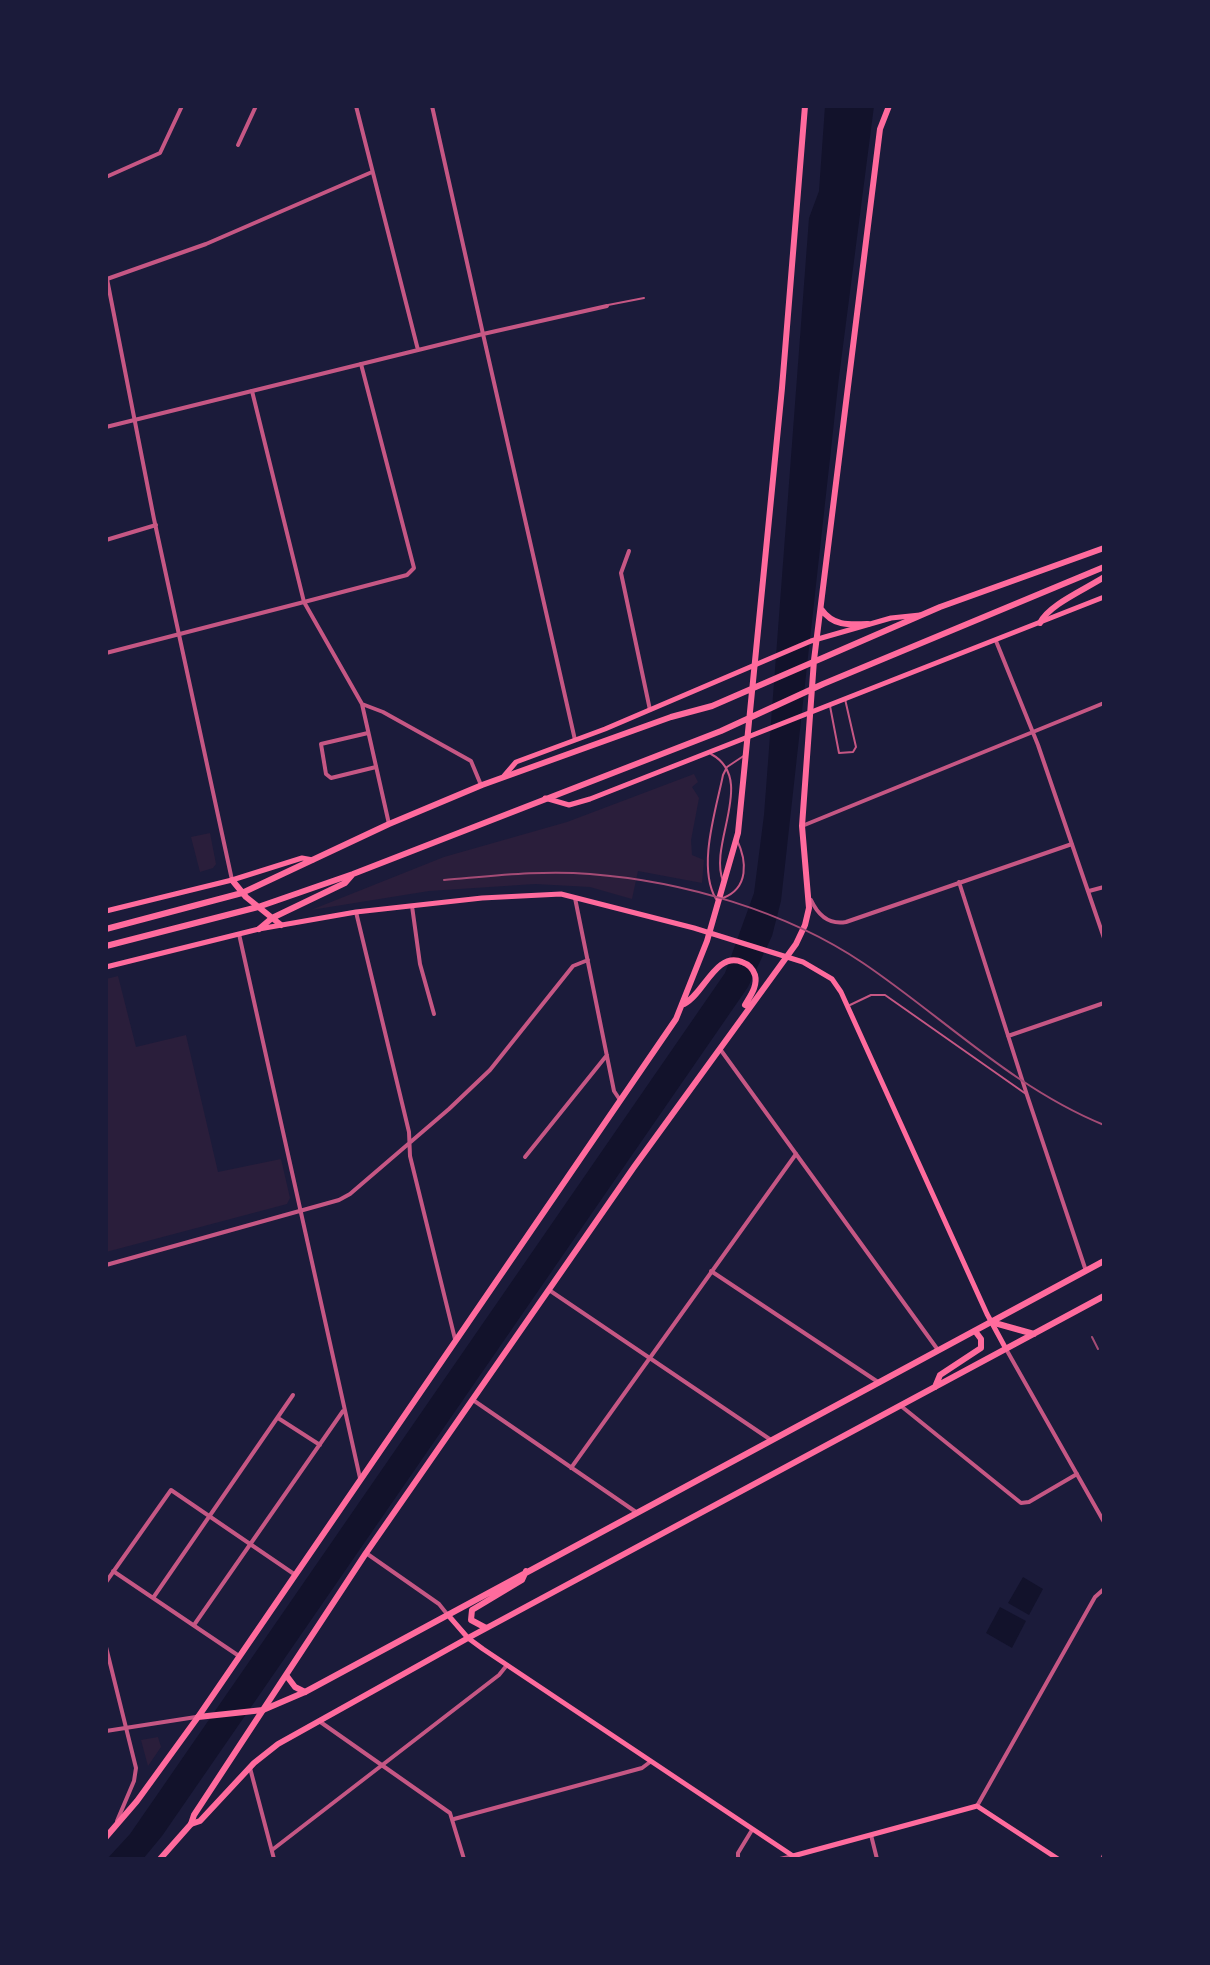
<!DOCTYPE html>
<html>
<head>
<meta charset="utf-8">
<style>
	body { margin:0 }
	#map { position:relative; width:1210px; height:1965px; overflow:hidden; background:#1b1b3a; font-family:"PT Serif",serif }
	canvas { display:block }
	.frame { position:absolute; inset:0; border:108px solid #1b1b3a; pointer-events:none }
</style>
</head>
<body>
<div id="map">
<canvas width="1210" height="1965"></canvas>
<div class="frame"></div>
</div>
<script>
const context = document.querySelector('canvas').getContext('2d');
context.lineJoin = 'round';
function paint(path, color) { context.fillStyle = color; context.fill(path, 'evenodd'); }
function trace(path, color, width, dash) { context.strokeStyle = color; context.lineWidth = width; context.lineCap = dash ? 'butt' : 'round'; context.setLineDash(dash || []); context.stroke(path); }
const green = new Path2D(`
	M694,774l4,8 -6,5 7,11 -8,42 1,15 12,5 -2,23 -64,-12 -6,28 -42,-12 -55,-3 -106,7 -118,19 133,-53 123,-35z
	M210,833l6,31 -3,4 -13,4 -9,-35z
	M118,976l18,71 50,-12 32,137 63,-13 9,39 -3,6 -181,48v-273z
	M158,1737l3,10 -13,19 -7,-26z`);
const water = new Path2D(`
	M825,106h49l-35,271 -58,524 -9,35 -24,51 -586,849 -19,23h-36l23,-25 595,-861 29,-80 10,-78 45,-597 10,-27z
	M1023,1577l20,12 -14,26 -21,-12z
	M1000,1607l26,14 -14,27 -26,-15z`);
const service = new Path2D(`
	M608,305l36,-7
	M830,706l9,47 14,-1 3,-5 -11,-48
	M711,754c46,25 -3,89 12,127
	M723,898c26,-10 24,-37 14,-58
	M716,899c-19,-32 0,-89 7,-124l4,-8 18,-12
	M850,1005l21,-10h14l141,99`);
const minor = new Path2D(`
	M238,145l18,-39
	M106,177l54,-24 22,-47
	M252,391l52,211 103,-27 7,-7 -53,-204
	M106,540l50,-15
	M629,551l-8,22 29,137
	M996,641l42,104 66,193
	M368,733l-47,11 5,30 5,4 45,-11
	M575,740l-92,-406 124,-28
	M802,826l302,-123
	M959,882l68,213 59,176
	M1089,891l15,-4
	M575,898l39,193 6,9
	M811,900c7,15 18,25 35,22l226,-78
	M412,906l8,58 14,50
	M356,912l53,220 1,24 45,183
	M239,934l121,544
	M1008,1036l96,-33
	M525,1157l82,-102
	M106,1265l233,-65 11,-6 99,-85 41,-39 83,-104 15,-6
	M711,1271l167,111
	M549,1290l222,150
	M473,1400l163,112
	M901,1406l120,97 8,-1 48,-28
	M278,1418l42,27
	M571,1468l225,-314
	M113,1571l126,85
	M106,1582l65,-92 123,84
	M153,1598l140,-203
	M194,1625l149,-214
	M106,1647l30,121 -2,13 -17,40
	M454,1819l188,-51 8,-6
	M272,1850l227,-175 8,-10
	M1102,1859l2,-4`);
const tertiary = new Path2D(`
	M356,106l62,244
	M106,427l377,-93 -51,-228
	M106,653l198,-51 58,102 27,120
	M362,704l21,8 88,49 10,24
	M232,880l-78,-361 -47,-240 99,-35 166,-72
	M720,1049l218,301
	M1006,1349l98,173
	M366,1553l73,51 8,10
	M319,1721l131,92 14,46
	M106,1731l90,-14
	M250,1768l24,91
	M977,1806l118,-209 9,-8
	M871,1835l6,24
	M738,1859v-6l14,-23
	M780,1859l13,-3`);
const secondary = new Path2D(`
	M504,776l12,-14 89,-33 206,-88 80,-23 29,-3
	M545,798l24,7 21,-6 514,-202
	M106,911l126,-31 70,-22 11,2
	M106,967l153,-38 97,-17 126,-14 79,-4 133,34 109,34 29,17 9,13 146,322 19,35
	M448,1615l20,23 15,11 310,207 184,-50 81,53`);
const primary = new Path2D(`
	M991,1322l43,12
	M935,1387l5,-12 41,-27v-9l-6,-8
	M486,1628l-15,-8 1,-10 50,-30 4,-9
	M198,1717l65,-7 42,-18 799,-431
	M191,1824l9,-3 54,-58 24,-19 190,-106 636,-342`);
const trunk = new Path2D(`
	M821,609c12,17 27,16 47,15
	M1040,623c8,-18 46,-34 64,-46
	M232,880l14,17 35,28
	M106,929l136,-36 147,-69 93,-39 189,-68 41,-11 228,-99 164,-59
	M259,929l13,-11 73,-35 7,-8
	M106,946l152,-39 95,-33 368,-143 102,-47 281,-117
	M684,1004c20,-10 32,-53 58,-42 6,2 11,7 13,13 3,11 -5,21 -10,30
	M286,1675l9,12 10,5
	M106,1837l31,-36 61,-84 478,-698 31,-78 31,-108 44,-445 23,-282
	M160,1859l31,-35 3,-9 172,-262 268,-386 162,-223 9,-19 4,-17 -7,-82 12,-166 66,-531 9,-23`);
const rail = new Path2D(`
	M444,880c49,-4 97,-10 146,-6 92,7 196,37 273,89 80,54 150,125 241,162
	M1092,1337l6,12`);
paint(green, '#2a1e3b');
paint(water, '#12122b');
trace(service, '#c65784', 2);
trace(minor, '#c65784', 4);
trace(tertiary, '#c65784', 4);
trace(secondary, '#ff6b9d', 5);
trace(primary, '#ff6b9d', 6);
trace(trunk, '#ff6b9d', 6);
trace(rail, '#a44b75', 2);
</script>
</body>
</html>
